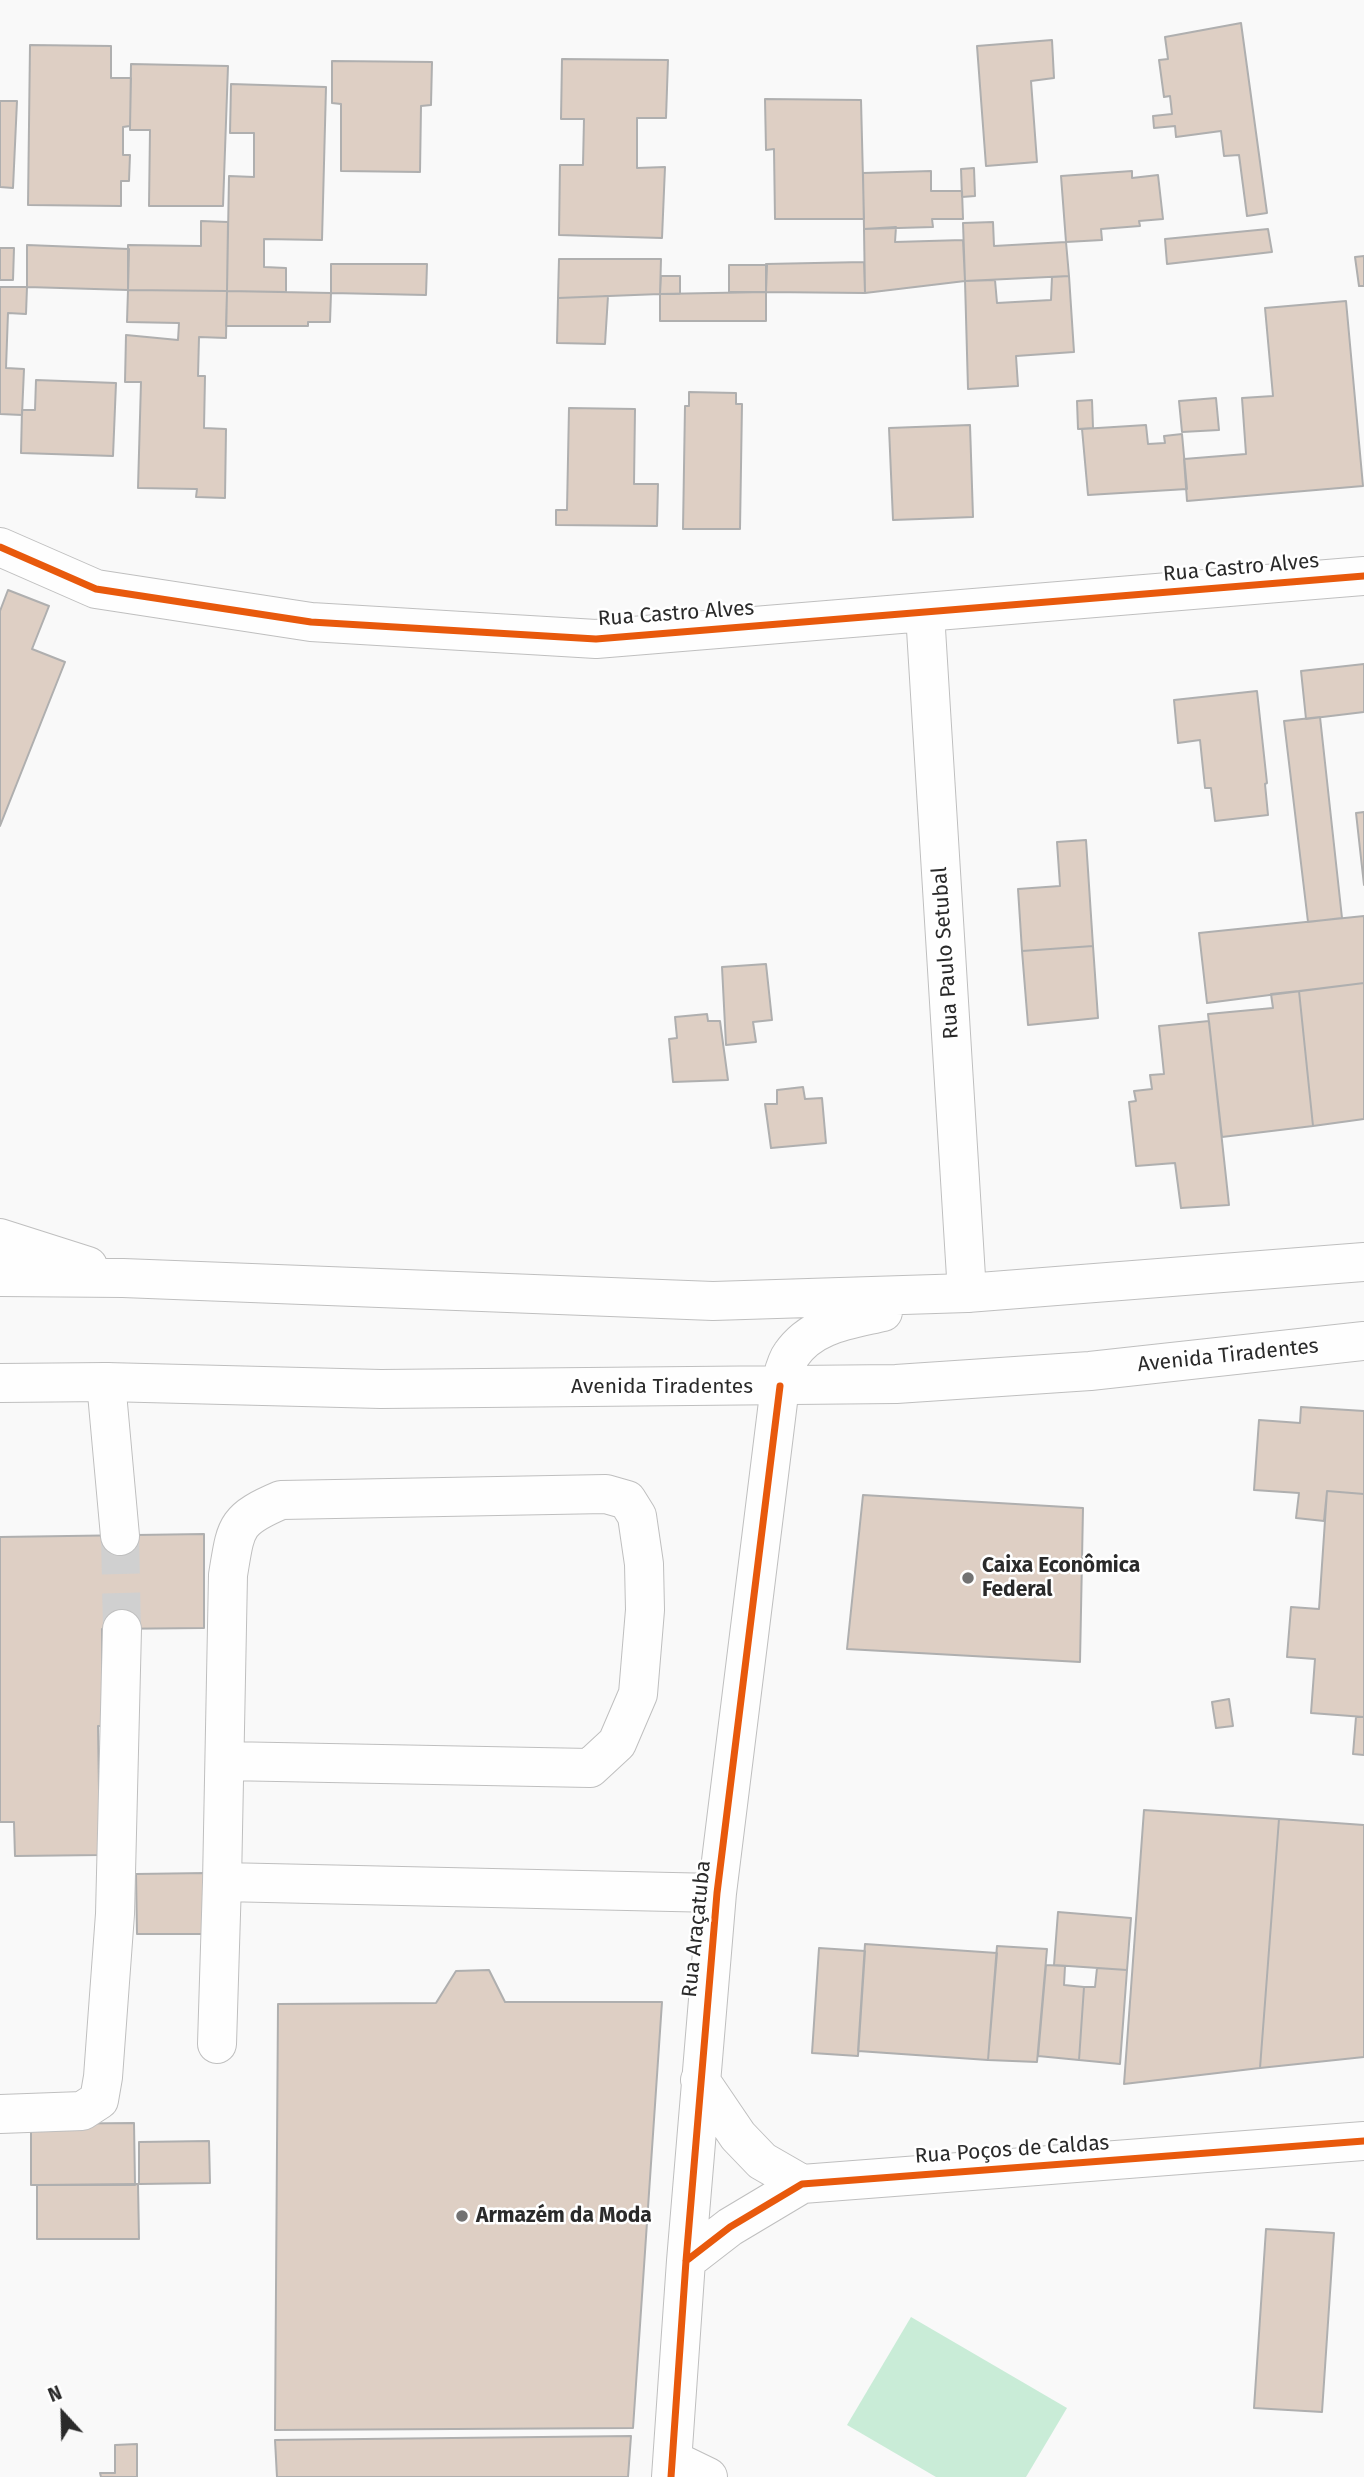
<!DOCTYPE html>
<html>
<head>
<meta charset="utf-8">
<style>
	body { margin:0 }
	#map { position:relative; width:1364px; height:2477px; overflow:hidden; background:#f9f9f9; font-family:"Fira Sans",sans-serif }
	canvas { display:block }
	.north { position:absolute; left:28px; top:2379px; width:70px; height:70px; -webkit-text-stroke:5px #fff; paint-order:stroke; rotate:338deg; font-size:19px; font-weight:700; line-height:28px; text-align:center; color:#2a2a2a }
	.north::after { content:''; display:block; margin:auto; width:24px; height:32px; background:#2a2a2a; clip-path:polygon(50% 0,100% 100%,50% 72%,0 100%) }
</style>
</head>
<body>
<div id="map">
<canvas width="1364" height="2477"></canvas>
<div class="north">N</div>
</div>
<script>
const context = document.querySelector('canvas').getContext('2d');
context.lineJoin = 'round';
function paint(path, color) { context.fillStyle = color; context.fill(path, 'evenodd'); }
function trace(path, color, width, dash) { context.strokeStyle = color; context.lineWidth = width; context.lineCap = dash ? 'butt' : 'round'; context.setLineDash(dash || []); context.stroke(path); }
function label(font, color, halo, rows, align = 'center') {
  context.font = font + ' "Fira Sans",sans-serif'; context.lineWidth = 5; context.setLineDash([]); context.textBaseline = 'middle'; context.strokeStyle = halo; context.fillStyle = color; for (const [text, x, y, turn = 0] of rows) {
    context.save(); context.translate(x, y); context.rotate((+turn || 0) * Math.PI / 180); context.textAlign = isNaN(turn) ? turn : align; if (halo) context.strokeText(text, 0, 0); context.fillText(text, 0, 0); context.restore();
  }
}
const green = new Path2D(`
	M911,2317l156,91 -41,69h-90l-89,-52z`);
const building = new Path2D(`
	M1241,23l26,190 -20,3 -8,-61 -15,1 -3,-25 -45,6 -1,-11 -21,2 -1,-12 19,-2 -2,-18 -6,1 -5,-37 9,-1 -3,-22z
	M1052,40l2,38 -23,3 6,81 -51,4 -9,-120z
	M30,45l81,1v32h20l-1,48 -7,1v28h7l-1,26h-8v25l-93,-1z
	M562,59l106,1 -2,58h-29v50l28,-1 -3,71 -103,-3 1,-70h23l1,-46h-23z
	M332,61l100,1 -1,43 -10,1 -1,66 -79,-1v-67l-9,-1z
	M131,64l97,2 -5,140h-74l1,-76h-20z
	M231,84l95,3 -4,153 -58,-1v28l22,1v24l-59,-1 2,-115 25,1v-44h-24z
	M765,99l96,1 3,119h-89l-1,-70 -8,1z
	M0,101h17l-4,87 -13,-1z
	M974,168l1,28 -13,1 -1,-28z
	M931,171v20h31l1,28h-31l1,8 -69,2 -1,-56z
	M1132,171v7l26,-3 5,44 -24,2 1,5 -39,3 1,11 -36,2 -5,-66z
	M201,221l27,1 -1,69 -99,-1v-45l73,1z
	M993,222l1,24 72,-4 3,34 -104,5 -2,-58z
	M896,227l-1,15 68,-2 2,41 -100,12 -1,-64z
	M1268,229l4,23 -105,12 -2,-25z
	M27,245l102,4 -1,41 -101,-3z
	M0,248h14l-1,32h-13z
	M1364,256v30h-5l-4,-29z
	M559,259h102l-1,35 -102,4z
	M864,262l1,31 -99,-1v-28z
	M331,264h96l-1,31 -95,-2z
	M729,265h38l-1,27h-37z
	M661,276h19v18h-20z
	M1069,276l5,76 -58,4 2,30 -50,3 -3,-108 30,-1 2,23 54,-3 1,-23z
	M0,287h27l-1,27 -18,-1 -2,55 18,1 -2,46 -22,-1z
	M128,290l99,1 -1,47 -27,-1 -1,39h7l-1,52 22,1 -1,69 -29,-1 1,-8 -59,-1 3,-106h-16l1,-47 52,5 1,-17 -52,-1z
	M227,291l104,2 -1,29h-22v4h-82z
	M766,292v29h-106v-27z
	M608,296l-3,48 -48,-1 1,-45z
	M1346,301l17,185 -176,15 -3,-42 62,-5 -4,-56 31,-2 -8,-88z
	M36,380l80,3 -3,73 -92,-3 1,-43h13z
	M689,392l47,1v11h6l-2,125h-57l2,-123h4z
	M1216,398l3,32 -37,2 -3,-31z
	M1092,400l1,28 -15,1 -1,-28z
	M569,408l66,1 -1,75h24l-1,42 -101,-1v-15h11z
	M970,425l3,92 -80,3 -4,-92z
	M1146,425l2,19 17,-1 -1,-7 18,-2 5,55 -99,6 -6,-66z
	M8,590l41,16 -17,43 33,13 -65,164v-215z
	M1364,664v48l-58,7 -5,-48z
	M1257,691l10,92 -2,1 3,31 -53,6 -4,-33h-6l-5,-48 -22,3 -4,-43z
	M1320,717l22,201 -34,4 -24,-201z
	M1364,812v73l-8,-72z
	M1086,840l7,106 -71,5 -4,-62 42,-3 -3,-44z
	M1364,916v67l-157,20 -8,-70z
	M1093,946l5,72 -70,7 -6,-74z
	M766,964l6,56 -19,2 3,20 -30,3 -4,-78z
	M1364,983v136l-51,7 -14,-135z
	M1299,991l14,135 -91,11 -14,-123 65,-6 -2,-14z
	M707,1014l1,7h12l8,59 -55,2 -4,-43 8,-1 -2,-21z
	M1209,1021l20,184 -48,3 -6,-45 -39,3 -7,-64 7,-1 -2,-10 18,-2 -2,-14 14,-1 -5,-48z
	M803,1087l2,12 17,-1 4,45 -55,5 -6,-44h12v-14z
	M1301,1407l63,4v83l-37,-3 -3,30 -28,-3 3,-25 -45,-3 5,-70 41,3z
	M1327,1491l37,3v223l-53,-4 4,-54 -28,-2 4,-50 28,2z
	M863,1495l220,13 -3,154 -233,-13z
	M204,1534v94l-102,1v54l14,43h-18l1,65h13l-11,64 -86,1 -1,-34h-14v-285z
	M1229,1699l4,27 -17,2 -4,-26z
	M1356,1717h8v38l-11,-1z
	M1144,1810l135,9 -19,249 -136,16z
	M1279,1819l85,6v232l-104,11z
	M207,1873l1,61h-71l-1,-60z
	M1058,1912l73,6 -4,52 -73,-5z
	M865,1944l132,9 -9,107 -130,-9z
	M997,1946l50,3 -10,113 -49,-2z
	M819,1948l46,3 -7,105 -46,-3z
	M1046,1965l19,1 -1,19 20,2 -5,73 -41,-4z
	M1097,1968l30,2 -7,94 -41,-4 5,-73h11z
	M489,1970l16,32h157l-29,426 -358,2 3,-426 158,-1 20,-32z
	M134,2123l1,62h-104v-61z
	M209,2141l1,42 -71,1v-42z
	M138,2184l1,55h-102v-54z
	M1266,2229l68,4 -12,179 -68,-4z
	M631,2436l-3,41h-351l-2,-37z
	M137,2444v33h-36l-1,-4h15v-28z`);
const minorTunnel = new Path2D(`
	M120,1536l2,93`);
const minor = new Path2D(`
	M0,547l96,42 215,33 285,17 768,-63
	M925,613l42,680
	M106,1382l14,154
	M225,1761l365,7 27,-25 21,-49 7,-84 -1,-46 -7,-48 -10,-16 -21,-6 -325,6c-47,20 -45,27 -53,75l-6,307 495,11
	M217,2044l5,-162
	M700,2080l38,56 24,25 40,23
	M0,2114l82,-3 17,-11 4,-23 12,-163 7,-285
	M686,2261l44,-34 72,-43 562,-43
	M673,2460l35,17
	M671,2477l15,-216 31,-368 63,-507`);
const major = new Path2D(`
	M0,1238l88,28
	M0,1277l123,1 590,23 254,-8 397,-31
	M0,1383l106,-1 275,7 515,-5 194,-13 274,-30
	M780,1386c3,-10 5,-23 11,-31 21,-31 58,-35 92,-43`);
const cycleway = new Path2D(`
	M0,547l96,42 215,33 285,17 768,-63
	M686,2261l44,-34 72,-43 562,-43
	M671,2477l15,-216 31,-368 63,-507`);
const markers = [
	[968,1578,7,"#727272"],
	[462,2216,7,"#727272"]
];
const streetNames = [
	["Rua Castro Alves",1241,568,-5],
	["Rua Castro Alves",676,614,-4],
	["Rua Paulo Setubal",946,953,-94],
	["Avenida Tiradentes",1228,1356,-6],
	["Avenida Tiradentes",662,1387],
	["Rua Araçatuba",697,1929,-84],
	["Rua Poços de Caldas",1012,2150,-4]
];
const poiNames = [
	["Caixa Econômica",982,1566],
	["Federal",982,1590],
	["Armazém da Moda",476,2216]
];
paint(green, '#c9ecd7');
paint(building, '#decfc4');
trace(building, '#afafaf', 2);
trace(minorTunnel, '#d0d0d0', 38, [38, 19]);
trace(minor, '#bfbfbf', 40);
trace(major, '#bfbfbf', 40);
trace(minor, '#fefefe', 38);
trace(major, '#fefefe', 38);
trace(cycleway, '#e8590c', 7);
for (const [x, y, r, color] of markers) { const dot = new Path2D(); dot.arc(x, y, r, 0, 2 * Math.PI); context.fillStyle = color; context.fill(dot); trace(dot, '#fff', 2.5); }
label('21px', '#2a2a2a', '#fff', streetNames);
label('bold 21px', '#2a2a2a', '#fff', poiNames, 'left');
</script>
</body>
</html>
